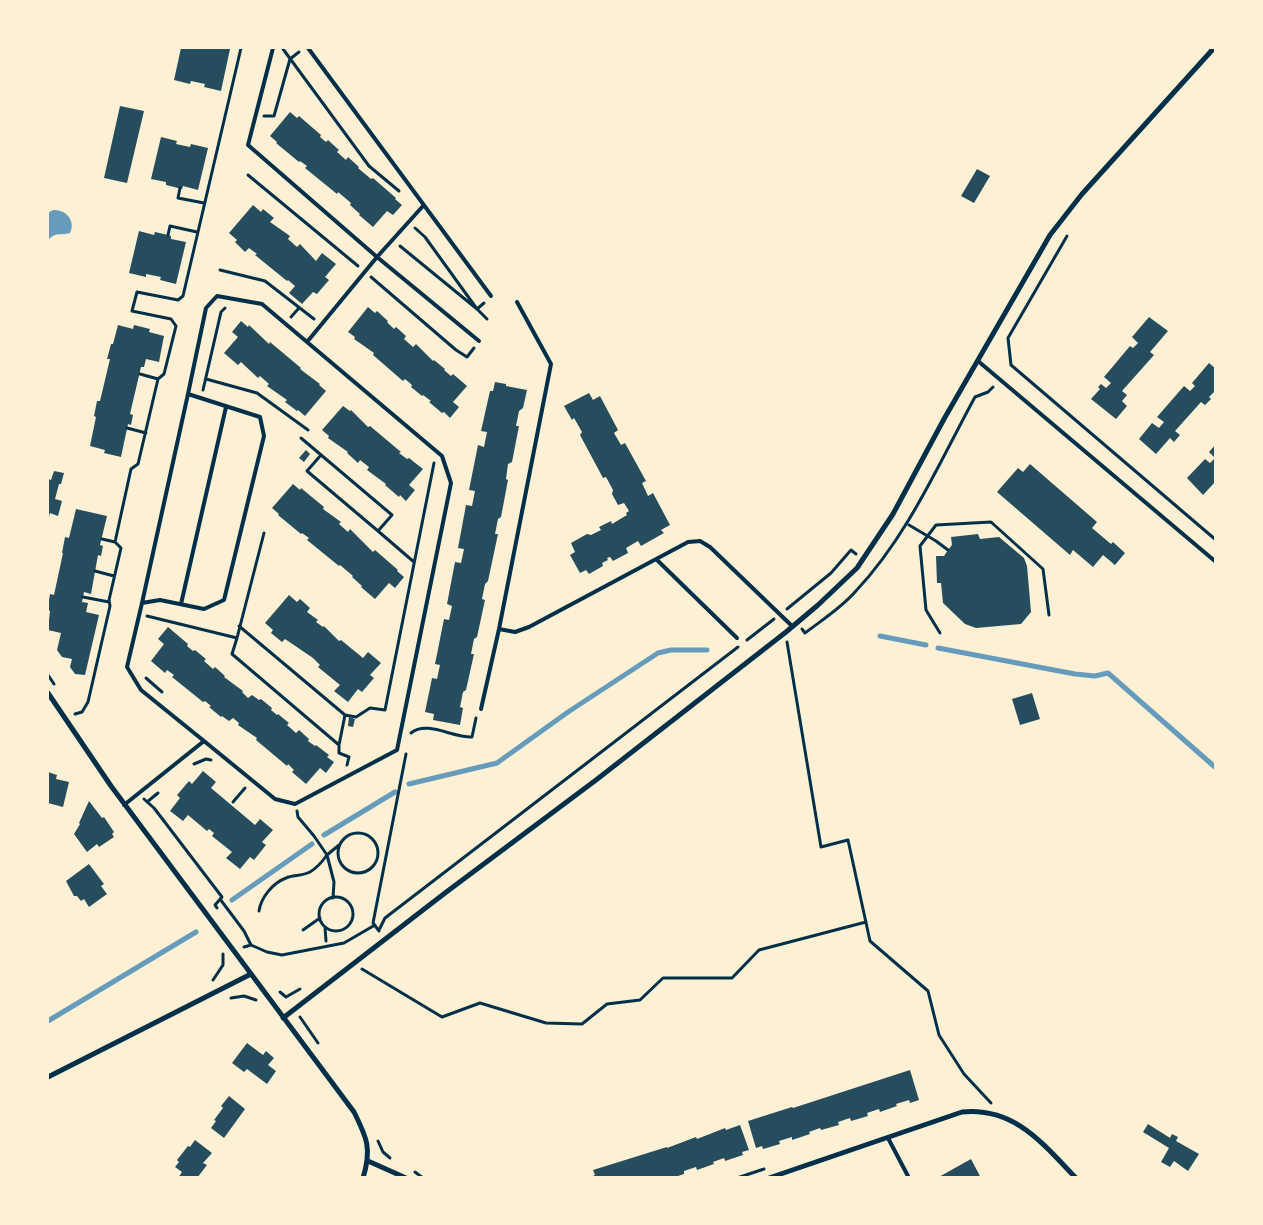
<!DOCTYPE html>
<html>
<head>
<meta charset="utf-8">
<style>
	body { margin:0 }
	#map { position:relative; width:1263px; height:1225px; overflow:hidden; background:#fdf0d5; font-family:"DejaVu Sans",sans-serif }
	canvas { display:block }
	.frame { position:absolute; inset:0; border:49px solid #fdf0d5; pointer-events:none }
</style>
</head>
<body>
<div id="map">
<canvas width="1263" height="1225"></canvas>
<div class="frame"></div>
</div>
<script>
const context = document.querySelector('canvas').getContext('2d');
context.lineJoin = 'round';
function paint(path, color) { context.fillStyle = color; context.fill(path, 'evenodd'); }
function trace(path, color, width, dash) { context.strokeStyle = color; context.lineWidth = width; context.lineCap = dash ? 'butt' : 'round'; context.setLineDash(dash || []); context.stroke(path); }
const water = new Path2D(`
	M53,210c13,-1 23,11 17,23 -10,3 -13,-2 -22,7v-27z`);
const stream = new Path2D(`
	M880,636l46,9
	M938,648l137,26 20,2 13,-3 108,95
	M409,784l88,-21 71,-51 90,-59 13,-3h36
	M324,835l71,-43
	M232,900l80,-56
	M48,1021l148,-89`);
const building = new Path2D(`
	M181,48h42l7,1 -9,42 -17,-4 1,-3 -14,-3 -1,3 -16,-4z
	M120,106l24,5 -17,72 -23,-5z
	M290,112l7,6 2,-2 22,19 -1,2 6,5 2,-2 11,10 -2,2 9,8 2,-3 11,10 -1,1 13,11 2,-1 23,20 -1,1 7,6 -9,10 -6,-4 -14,16 -14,-12 1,-1 -10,-9 1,-2 -13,-11 -1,2 -32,-26 2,-2 -7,-5 -1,1 -23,-19 1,-1 -7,-6z
	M161,137l16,4 -1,3 14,3 1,-3 17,4 -10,42 -15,-4 -1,3 -16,-4v-3l-15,-3z
	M977,169l13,7 -16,27 -13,-7z
	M253,205l8,7 2,-3 11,9 -4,4 20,14 -2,3 9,8 3,-3 16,17 6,-8 14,11 -11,13 4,3 -12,14 -4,-2 -11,12 -13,-11 6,-7 -7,-6 -1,1 -32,-26 2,-1 -8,-6 -4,4 -10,-10 2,-2 -8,-7z
	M139,231l15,4 1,-3 13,3 3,1v3l15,3 -10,42 -16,-4 1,-3 -15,-3v3l-17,-4z
	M368,307l7,6 2,-2 11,10 -1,1 7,7 2,-2 10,9 -2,3 9,8 3,-3 17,17 1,-1 11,9 -1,1 7,6 2,-2 14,12 -14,16 6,5 -9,11 -6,-6 -2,1 -13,-11 2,-1 -8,-6 -1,1 -11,-9 1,-2 -7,-6 -2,2 -30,-26 1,-2 -20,-14 1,-2 -7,-5z
	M1149,317l19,14 -18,21 4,3 -32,36 5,4 -5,6 5,5 -11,13 -25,-20 9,-10 -2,-2 3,-3 5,4 5,-5 -7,-6 26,-31 3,2 5,-5 -6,-6z
	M241,321l7,6 1,-2 20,19 1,-2 31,26 -1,1 20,15 -1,1 7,6 -21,25 -7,-6 -1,1 -12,-9 2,-2 -20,-14 2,-2 -9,-8 -2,2 -17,-16 -3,3 -14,-12 14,-16 -6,-5z
	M118,325l15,4 1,-4 16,4 -1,3 15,4 -5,26 -13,-3 -2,8h-3l-11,47 3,1 -2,10 -3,-1 -7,33 -17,-4 1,-3 -15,-4 6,-29 -2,-1 3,-15h3l10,-42h-3l4,-15h2z
	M1209,363l7,6v21l-7,7 2,2 -6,6 -4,-3 -26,29 5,4 -6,7 -4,-4 -14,16 -17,-15 13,-16 7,5 5,-6 -7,-5 27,-31 6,5 5,-5 -3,-3z
	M495,382l11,2v2l21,4 -4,18 -4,3 -3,15h3l-7,36 -4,2 -2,15 2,1 -7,37 -3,2 -3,15h3l-10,47 -3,3 -3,15 3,1 -8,37 -3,2 -3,15h3l-8,36 -3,2 -3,15 3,1 -3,17 -27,-5 1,-6 -9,-2 7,-34 5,1 3,-14 -5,-1 9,-45 5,1 3,-14 -5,-2 8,-42 6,1 3,-14 -6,-1 8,-43 6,1 3,-15 -6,-1 9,-45 6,2 3,-15 -6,-1 9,-40h3z
	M589,393l4,7 7,-4 18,34 -4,3 7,12 4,-2 21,38 -4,2 6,13 5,-3 17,32 -9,5 3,3 -23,13 -3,-5 -12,7 2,5 -15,8 -3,-4 -3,1 1,2 -6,3 1,3 -14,8 -3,-4 -6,3 -10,-18 5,-3 -4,-9 16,-9 4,1 10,-5 -2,-3 12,-6 1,3 15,-9 -1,-2 3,-2 -5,-8 -6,2 -6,-11 1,-4 -7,-13 -3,1 -23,-43 2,-3 -8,-14 -2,2 -8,-14z
	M343,406l7,5 1,-1 17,17 2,-1 31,26 -2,1 8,6 2,-1 14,11 -14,16 6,5 -9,11 -6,-6 -1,2 -14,-12 1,-1 -19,-14 2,-3 -9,-7 -2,3 -11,-10 1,-1 -20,-14 1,-2 -7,-6z
	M1216,444v37l-13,14 -16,-17 18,-19 5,4 5,-5 -6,-6z
	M306,450l4,4 -6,8 -5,-4z
	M1030,464l67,58 -5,6 19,16 2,-2 12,11 -10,12 -12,-10 -10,12 -20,-17 -3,5 -73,-63 21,-24 5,4z
	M54,471l10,2 -3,11h-2l-4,15 7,2 -4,15 -8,-3 -2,7v-41l3,1z
	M293,484l7,6 1,-2 23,19 -1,2 18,13 -2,2 9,8 2,-3 23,23 2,-2 23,20 -1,1 7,6 -9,11 -6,-5 -14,16 -14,-12 1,-1 -10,-9 1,-1 -13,-11 -1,1 -32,-26 2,-2 -7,-5 -1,1 -23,-19 1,-1 -7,-6z
	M76,509l31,7 -7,29 3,1 -2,10 -3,-1 -7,39 -7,-2 -2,10 6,1 -2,9 13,3 -14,60 -10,-1 -5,-7 2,-8 -10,-2 -5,-7 4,-17 -13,-3 2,-19 -2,-1v-4l2,-12 4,1 9,-42h-1l3,-16 4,1z
	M978,534l2,5 19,-2 25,21 3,8 4,46 -10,12 -45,4 -11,-4 -22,-21 -2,-20h-4l-1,-27h8l4,-6 4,-5 -1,-8z
	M289,595l8,7 3,-3 10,9 -3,4 11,8 -2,2 7,5 1,-1 15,15 2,-1 22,18 5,-6 13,11 -11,12 4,3 -12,14 -4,-3 -10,13 -14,-11 6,-6 -22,-18 2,-2 -7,-7 -28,-19 -3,3 -11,-9 2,-3 -8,-7z
	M168,627l20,17 -1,2 6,5 2,-1 11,9 -2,2 9,8 2,-2 10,9 -1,1 19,14 -1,1 6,6 4,-3 7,5 2,-1 11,9 -1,2 6,5 1,-1 11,9 -2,2 9,8 3,-3 10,9 -1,2 7,5 1,-1 13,10 -2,2 7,5 -8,11 -6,-5 -14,16 -14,-12 2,-2 -6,-6 -1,2 -31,-26 1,-2 -19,-13 1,-2 -6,-5 -4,3 -7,-5 -1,1 -12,-10 2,-1 -6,-5 -2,1 -31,-25 2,-2 -7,-5 -2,3 -14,-12 13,-17 -6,-5z
	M1032,693l8,26 -20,6 -8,-26z
	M349,717l6,2 -2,8 -5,-1z
	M203,771l13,11 -5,6 44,37 5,-6 13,11 -11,12 4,3 -12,15 -4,-3 -10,12 -14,-11 6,-6 -20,-16 2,-3 -5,-4 -2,2 -19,-16 -5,6 -13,-10 10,-13 -3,-3 12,-14 3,3z
	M48,772l9,3 -1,4 13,3 -6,25 -15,-4z
	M89,801l13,17 2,-1 10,15 -2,2 2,3 -15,10 -2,-3 -10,8 -13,-18 6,-10 -1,-1z
	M89,864l15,20 -3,2 6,8 -18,13 -5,-8 -3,2 -4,-5h-3l-8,-15z
	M247,1043l16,12 3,-4 8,7 -6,7 8,6 -9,13 -20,-15 -3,3 -12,-9z
	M910,1070l9,30 -9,3 -1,-3 -13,4 1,2 -17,6 -1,-3 -12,4 1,3 -17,5 -1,-3 -12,4 1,3 -18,5 -1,-2 -11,4 1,2 -18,6v-3l-13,4 1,3 -17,5 -1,-3 -6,2 -8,-27 44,-14 1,1z
	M229,1096l16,13 -21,29 -13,-10 5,-7 -2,-1 9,-12 -2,-2z
	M1148,1124l22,14 2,-4 6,3 -2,4 23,13 -11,17 -14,-10 -4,6 -9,-5 8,-14 -26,-16z
	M740,1125l9,25 -7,2 1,3 -18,6 -1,-3 -11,4 1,2 -17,6 -1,-3 -12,4v3l-12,4h-84l7,-3 -2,-5 74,-23v1l29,-11 1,2 28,-11 1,2z
	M195,1140l17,13 -9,10 4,2 -10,13h-19l4,-6 -7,-5 4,-5 -2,-2 11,-14 2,1z
	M971,1159l10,19h-44z`);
const path = new Path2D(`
	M283,49l86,117 30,25
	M264,116h10l16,-57 9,-7
	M248,175l110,91
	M180,188l-2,10 26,5
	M415,228l10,9 52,72 10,10
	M168,235l2,-9 27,6
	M1067,236l-59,102 3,27 205,175
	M400,246l77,63 7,-6
	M220,270l45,11 49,38
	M371,277l85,73 11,7 7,-9
	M291,317l8,-9
	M140,374l18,5
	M206,379l51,14 51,37
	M203,390l18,-78 4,-4
	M127,428l19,5
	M301,438l91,77 -14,16 36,31
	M321,455l-14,16 71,60
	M909,525l27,16 12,9
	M102,539l13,3
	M95,571l19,5
	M83,597l26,5
	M787,609l44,-36 20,-23 5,4
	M147,616l90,22 27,-105
	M239,626l106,89 11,2 14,-9 15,2 49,-247
	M802,629l3,4c17,-13 36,-25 50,-41 53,-56 84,-129 120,-195l13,-5 5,-5
	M940,633l-14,-23 -6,-64 16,-21 55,-3 52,47 6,46
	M237,638l-5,16 107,91 6,-30
	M747,640l27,-21
	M787,642l34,205 27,-7 22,101 58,50 11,44 25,39 27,29
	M48,675l6,9
	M146,678l16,14
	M75,714l7,-2 6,-10 22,-96 -1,-6 12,-52 -6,-6 16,-73 7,-5 20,-85 6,-5 12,-48 -5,-7 -39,-8 5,-19 41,8 5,-4 58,-248
	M411,733c16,-13 42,5 61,4l4,-19
	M339,745v8l10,4 -2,8
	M194,764l12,-5 5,1
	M144,799l10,9 68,89 -7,8 2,3
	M147,802l11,-9
	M233,802l12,-14
	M297,811l1,6 16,19 13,19 12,-10
	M338 853a20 20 0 1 1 40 0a20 20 0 1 1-40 0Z
	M327,855l7,27 -1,16
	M319 914a17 17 0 1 1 34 0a17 17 0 1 1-34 0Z
	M220,899l24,32 7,14
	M259,911c2,-14 14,-28 27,-33 7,-3 16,-2 24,-6 7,-4 12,-10 17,-17
	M325,927l1,14
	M303,930l17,-12
	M379,930l6,-12 353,-271
	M379,931l-6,-8 33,-169
	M244,947l7,-2 16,7 15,3 62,-12 31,-18
	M362,969l80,48 38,-14 66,20 36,1 25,-20 33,-4 23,-22h69l27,-28 107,-28
	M213,980l10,-15v-11
	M280,992l6,5 14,-8
	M231,998l13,-2 12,4
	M300,1017l18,26
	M378,1141l5,11 7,6
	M415,1172l8,6
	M737,1178l27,-9`);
const service = new Path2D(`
	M308,48l183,248
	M423,206l-46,51 102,84
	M978,361l238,201
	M656,559l81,79
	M142,603l46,-209
	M181,604l45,-197
	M499,629l16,3 14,-5 159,-85 12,-1 10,6 82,79
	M481,709l18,-80 52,-265 -34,-62
	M204,741l71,58 20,5 102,-54 54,-267 -9,-27 -135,-114
	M124,805l80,-64 -63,-51 -14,-23 15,-64 18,-3 44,9 20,-9 40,-164 -4,-19 -72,-23 18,-86 11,-12 45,8 45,38 70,-85 -129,-112 25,-97
	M888,1138l21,40`);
const minor = new Path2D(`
	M48,693l63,93 243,326c13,26 18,37 9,66
	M283,1018l162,-125 151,-113 190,-148 32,-27 39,-37 36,-54 51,-95 106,-184 32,-41 132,-146
	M48,1077l203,-103
	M368,1161l38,17
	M769,1178l193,-66c53,-5 81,32 114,66`);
paint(water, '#669bbc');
trace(stream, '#669bbc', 5);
paint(building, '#264d5e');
trace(path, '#003049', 3);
trace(service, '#003049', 4);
trace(minor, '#003049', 5);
</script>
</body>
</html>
